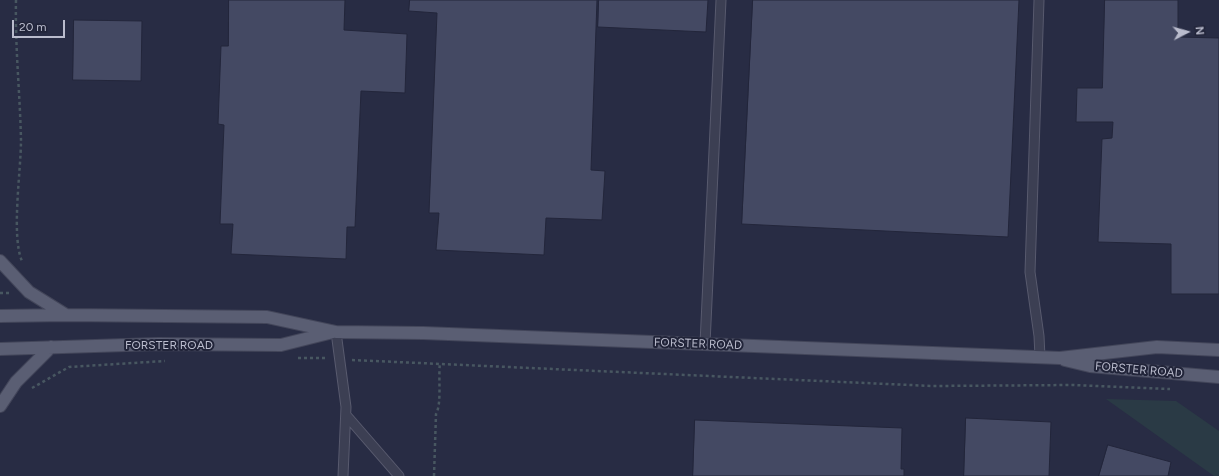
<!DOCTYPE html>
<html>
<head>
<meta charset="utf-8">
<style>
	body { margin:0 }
	#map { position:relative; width:1219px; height:476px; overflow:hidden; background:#282c44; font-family:Figtree,sans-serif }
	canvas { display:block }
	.north { position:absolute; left:1167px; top:12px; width:40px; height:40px; -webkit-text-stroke:3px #212439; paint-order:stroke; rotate:84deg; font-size:11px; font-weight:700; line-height:16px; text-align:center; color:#babccd }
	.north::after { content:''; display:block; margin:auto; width:14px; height:18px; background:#babccd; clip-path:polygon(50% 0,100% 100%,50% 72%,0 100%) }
	.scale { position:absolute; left:12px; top:20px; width:53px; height:18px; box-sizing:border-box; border:2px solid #babccd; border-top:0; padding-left:5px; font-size:12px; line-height:14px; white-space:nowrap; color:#babccd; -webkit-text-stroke:3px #212439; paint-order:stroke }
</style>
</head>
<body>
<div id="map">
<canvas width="1219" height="476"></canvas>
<div class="north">N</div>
<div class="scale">20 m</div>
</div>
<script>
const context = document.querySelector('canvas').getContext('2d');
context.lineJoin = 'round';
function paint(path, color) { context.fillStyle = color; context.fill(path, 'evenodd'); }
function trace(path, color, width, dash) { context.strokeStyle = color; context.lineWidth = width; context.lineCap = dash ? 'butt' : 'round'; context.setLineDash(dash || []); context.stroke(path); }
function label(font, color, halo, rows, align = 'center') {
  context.font = font + ' Figtree,sans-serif'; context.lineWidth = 4; context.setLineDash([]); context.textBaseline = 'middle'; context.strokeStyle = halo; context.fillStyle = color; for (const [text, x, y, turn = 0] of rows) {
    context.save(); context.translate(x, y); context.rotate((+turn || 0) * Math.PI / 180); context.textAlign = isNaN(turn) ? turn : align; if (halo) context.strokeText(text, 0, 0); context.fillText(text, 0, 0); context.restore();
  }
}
const green = new Path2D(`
	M1106,399l70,2 43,30v45h-5z`);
const building = new Path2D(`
	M229,0h116l-1,30 63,4 -2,59 -44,-2 -6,136h-8l-1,32 -115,-5 2,-30h-13l4,-99 -6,-1 3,-78h7z
	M410,0h187l-6,170 14,1 -3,49 -56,-2 -2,37 -108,-5 3,-37h-10l8,-200 -28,-2z
	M599,0h109l-2,32 -108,-5z
	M753,0h266l-11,237 -266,-13z
	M1105,0h73v37l41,1v256h-48v-50l-73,-2 4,-103 10,-1 1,-16h-37l1,-34h25z
	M74,20l68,1 -1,60 -68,-1z
	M966,418l85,4 -2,54h-85z
	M695,420l207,8 -1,41h3v7h-211z
	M1108,445l63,17 -3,14h-69z`);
const path = new Path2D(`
	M16,0c-1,47 4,94 5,140 0,31 -10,96 1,121
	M0,293h9
	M298,358h29
	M352,360l580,26 142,-1 96,4
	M32,388l37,-21 96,-6
	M434,476l2,-62c6,-11 2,-36 4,-51`);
const lane = new Path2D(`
	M1039,0l-9,272 9,64 1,21
	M336,332l10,75 -3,69
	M705,344l16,-344
	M346,415l53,61`);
const primary = new Path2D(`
	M0,261l29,31 37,23
	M0,316l66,-1 201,2 69,15 87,1 637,25 97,-11 62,3
	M0,349l158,-5 123,1 52,-13
	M1065,360l25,6 129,11
	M0,406l16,-24 35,-35`);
const streetNames = [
	["FORSTER ROAD",698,344,2],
	["FORSTER ROAD",169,345],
	["FORSTER ROAD",1139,370,5]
];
paint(green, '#2a3a45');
paint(building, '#444963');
trace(building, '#23263b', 1);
trace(lane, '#585a6e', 11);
trace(primary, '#43465a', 14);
trace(path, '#485761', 2.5, [3, 3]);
trace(lane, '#3c3f53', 9);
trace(primary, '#5a5e73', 12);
label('12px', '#babccd', '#212439', streetNames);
</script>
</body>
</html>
